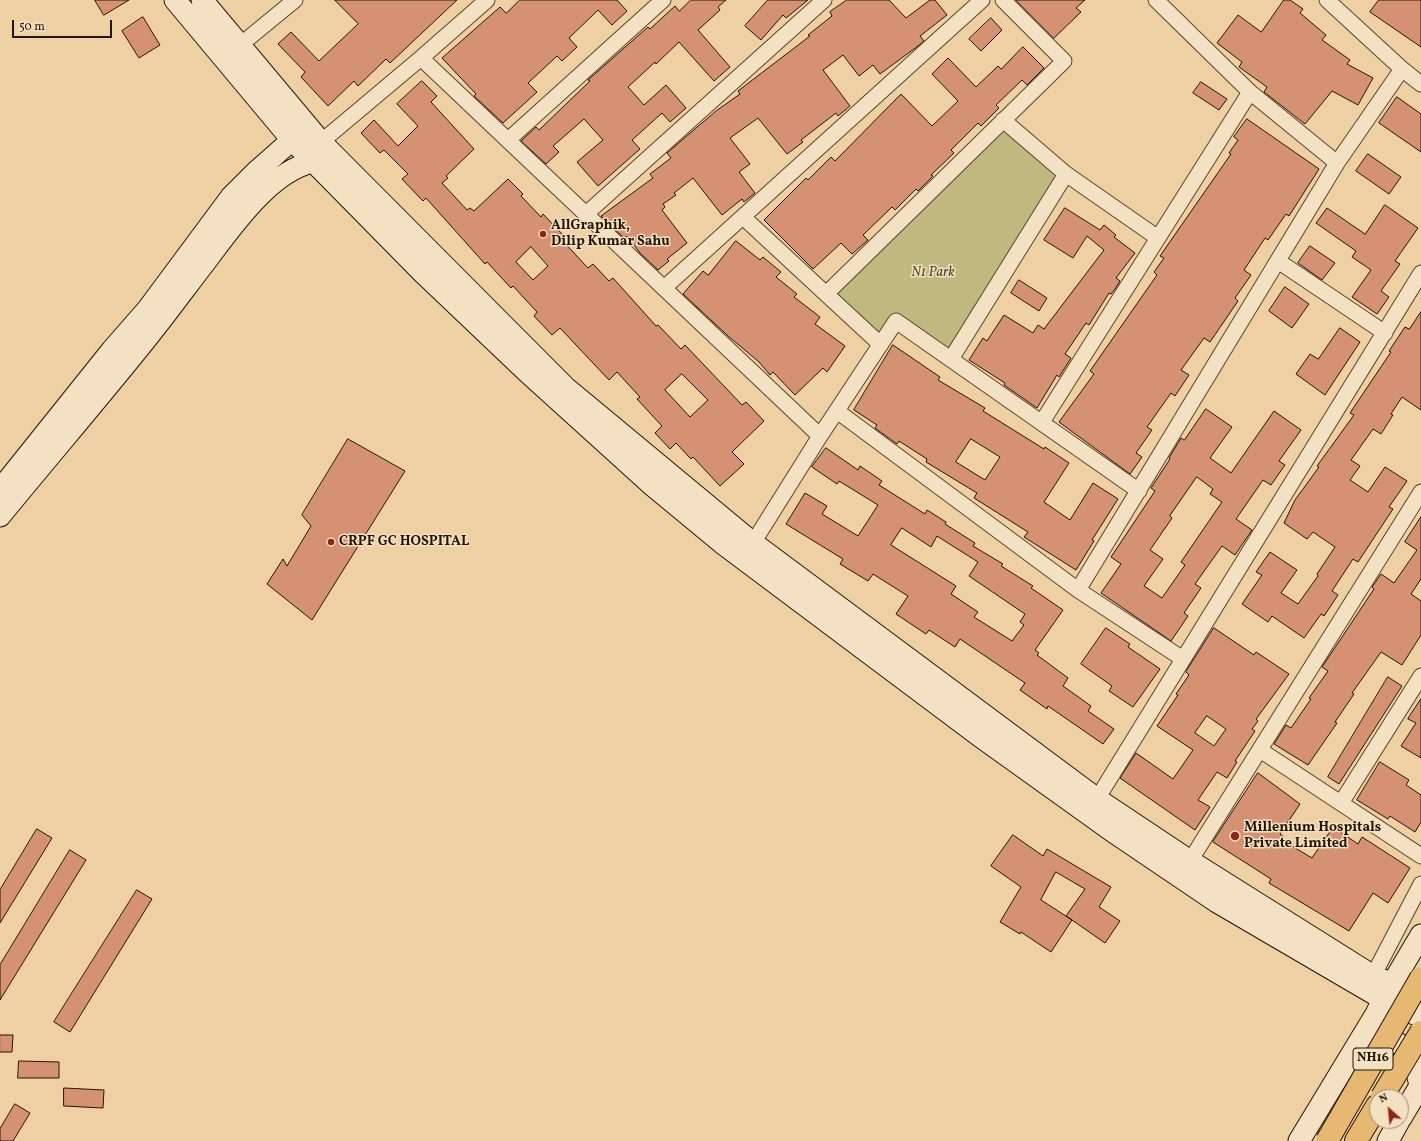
<!DOCTYPE html>
<html>
<head>
<meta charset="utf-8">
<style>
	body { margin:0 }
	#map { position:relative; width:1421px; height:1141px; overflow:hidden; background:#eed0a3; font-family:Vollkorn,serif }
	canvas { display:block }
	.north { position:absolute; left:1369px; top:1089px; width:40px; height:40px; box-sizing:border-box; background:#f4e0c3; border:1px solid #a08f77; border-radius:50%; rotate:333deg; font-size:11px; font-weight:700; line-height:16px; text-align:center; color:#231504 }
	.north::after { content:''; display:block; margin:auto; width:14px; height:18px; background:#8f2418; clip-path:polygon(50% 0,100% 100%,50% 72%,0 100%) }
	.scale { position:absolute; left:12px; top:20px; width:100px; height:18px; box-sizing:border-box; border:2px solid #231504; border-top:0; padding-left:5px; font-size:12px; line-height:14px; white-space:nowrap; color:#231504; -webkit-text-stroke:3px #f4e0c3; paint-order:stroke }
</style>
</head>
<body>
<div id="map">
<canvas width="1421" height="1141"></canvas>
<div class="north">N</div>
<div class="scale">50 m</div>
</div>
<script>
const context = document.querySelector('canvas').getContext('2d');
context.lineJoin = 'round';
function paint(path, color) { context.fillStyle = color; context.fill(path, 'evenodd'); }
function trace(path, color, width, dash) { context.strokeStyle = color; context.lineWidth = width; context.lineCap = dash ? 'butt' : 'round'; context.setLineDash(dash || []); context.stroke(path); }
function label(font, color, halo, rows, align = 'center') {
  context.font = font + ' Vollkorn,serif'; context.lineWidth = 3; context.setLineDash([]); context.textBaseline = 'middle'; context.strokeStyle = halo; context.fillStyle = color; for (const [text, x, y, turn = 0] of rows) {
    context.save(); context.translate(x, y); context.rotate((+turn || 0) * Math.PI / 180); context.textAlign = isNaN(turn) ? turn : align; if (halo) context.strokeText(text, 0, 0); context.fillText(text, 0, 0); context.restore();
  }
}
const green = new Path2D(`
	M1003,120l63,54 -115,185 -54,-38 -17,23 -54,-50z`);
const building = new Path2D(`
	M95,0h34l-25,15z
	M335,0h122l-67,63 -4,-4 -28,27 -4,-5 -26,25 -27,-29 4,-5 -27,-28 13,-12 28,29 39,-37z
	M520,0h97l10,11 -15,14 -14,-15 -29,28 8,9 -15,14 -5,-5 -29,27 9,9 -34,31 -29,-27 2,-2 -34,-36 58,-51 6,6z
	M691,0h35l-8,7 2,3 -22,20 32,37 -16,14 -35,-39 -23,22 -1,-2 -27,25 16,18 22,-20 20,23 -16,14 -8,-9 -30,27 8,9 -42,37 -21,-24 26,-22 -19,-21 -31,27 6,6 -13,12 -25,-23 15,-14 3,3 51,-49 -2,-1 60,-53 2,2 25,-23 4,5z
	M768,0h40l-22,18 -3,-3 -22,25 -16,-14z
	M847,0h42l17,18 24,-18h5l12,15 -27,21 4,5 -6,5 -38,28 -7,-9 -14,11 -16,-21 -20,15 27,36 -12,10 -2,-3 -35,27 2,2 -16,12 -29,-36 -28,20 20,26 -11,8 16,21 -11,9 -2,-3 -20,16 -29,-37 -19,15 2,2 -13,9 2,3 -3,3 25,33 -20,16 2,2 -11,9 -18,-17 -13,-17 -2,3 -24,-23 52,-38 -3,-4 21,-16 -4,-5 49,-42 24,-17 -2,-3 72,-55 -2,-1 24,-19 -2,-4z
	M1016,0h69l-9,8 5,4 -27,26z
	M1284,0h6l13,9 -3,4 26,22 -4,5 28,20 -3,4 26,14 -15,27 -26,-14 -27,33 -41,-32 3,-5 -28,-20 3,-5 -25,-19 21,-28 23,17z
	M1379,0h42v47l-51,-35z
	M143,17l17,28 -21,13 -17,-27z
	M991,18l11,12 -21,21 -12,-12z
	M1023,47l21,21 -17,17 -5,-5 -26,25 3,3 -18,18 -3,-3 -27,27 3,3 -23,22 2,1 -15,15 -2,-2 -21,21 -3,-3 -29,28 5,5 -16,14 -11,-11 -28,26 -49,-49 42,-42 2,2 23,-23 4,4 66,-67 31,32 26,-25 -26,-27 16,-16 28,29 22,-21 3,3z
	M422,81l15,15 -6,6 43,47 -28,27 2,2 -6,5 25,27 3,-2 4,3 34,-32 15,15 -2,2 20,21 2,-3 20,21 -3,3 28,30 5,-4 16,17 4,-3 43,48 2,-1 23,24 4,-4 57,60 4,-3 18,19 -32,31 12,12 -24,22 -27,-29 -2,2 -15,-16 -6,6 -15,-16 7,-7 -25,-27 3,-2 -23,-25 -8,8 -49,-52 -8,7 -18,-19 3,-4 -24,-26 -2,2 -24,-26 -2,2 -59,-66 -3,3 -21,-22 6,-5 -24,-24 -4,3 -19,-20 13,-13 24,26 20,-20 -21,-22zM531,247l17,19 -15,14 -17,-18zM682,374l26,26 -18,17 -25,-27z
	M1201,82l26,17 -8,11 -26,-17z
	M1397,97l24,17v38l-42,-29z
	M1247,119l72,50 -30,47 -3,-2 -18,26 -3,-2 -21,32 7,5 -16,23 3,3 -28,41 -6,-4 -23,32 8,5 -14,21 -4,-3 -24,34 5,3 -16,23 6,4 -12,17 -71,-52 35,-48 -4,-3 67,-96 -3,-3 10,-14 -4,-2 71,-102 -2,-1 9,-13 -4,-3z
	M1368,154l33,23 -12,17 -33,-23z
	M1385,205l33,23 -23,33 5,3 -19,27 8,6 -12,17 -25,-17 19,-27 -19,-13 4,-6 -40,-28 11,-15 38,26z
	M1065,208l35,22 4,-5 12,10 -2,2 21,16 -19,25 4,3 -5,8 -4,5 -2,-1 -20,32 -3,-2 -21,31 6,4 -12,19 -2,-2 -20,33 -33,-23 1,-2 -36,-23 14,-22 4,3 17,-26 29,18 5,-8 6,4 60,-79 -17,-14 -14,22 -29,-18z
	M736,241l24,19 3,-3 18,15 -5,5 21,17 -3,3 26,20 -5,7 30,22 -18,26 -4,-4 -28,27 -22,-23 -3,3 -11,-13 -32,-27 -44,-41 20,-23 5,4z
	M1310,246l25,17 -13,17 -24,-17z
	M1019,280l28,18 -8,13 -28,-18z
	M1285,287l24,17 -17,24 -23,-17z
	M1421,312v98l-19,-13 -11,17 2,1 -12,19 -8,-5 -22,31 9,6 -10,14 18,12 17,-25 22,14 -18,26 4,2 -35,53 -5,-3 -21,32 6,4 -14,21 -3,-2 -17,24 -32,-22 -4,6 -26,-18 20,-29 -6,-3 14,-20 27,18 -16,23 17,11 20,-28 -1,-2 18,-27 -22,-15 -6,7 -23,-16 11,-23 24,-33 -2,-1 37,-51 -4,-2 41,-61 -2,-1 16,-24 4,2z
	M1340,328l20,14 -35,53 -29,-21 14,-20 8,5z
	M893,345l47,32 -2,3 47,28 -2,3 61,38 1,-2 24,16 -25,39 26,18 23,-37 25,16 -26,41 2,1 -18,29 -52,-33 4,-5 -54,-34 3,-5 -51,-31 1,-3 -28,-18 -2,3 -22,-16 2,-3 -23,-15zM971,439l29,18 -15,23 -29,-18z
	M1206,409l26,18 -22,31 21,15 43,-62 27,19 -22,31 6,4 -14,20 -8,-5 -27,39 16,11 -17,25 -13,-9 -27,38 6,4 -17,25 4,3 -17,25 -70,-48 20,-29 -10,-7 44,-66 -4,-3 19,-29 -1,-1 12,-20 3,2zM1197,477l16,12 -3,5 12,8 -41,60 4,3 -23,33 -18,-12 19,-27 -13,-9 22,-32 -2,-2z
	M348,439l57,32 -93,149 -45,-36 16,-25 4,7 24,-40 -9,-11z
	M826,448l32,22 2,-4 22,15 -3,4 46,29 2,-4 19,12 -1,2 30,19 -2,3 30,18 -2,2 32,20 -2,2 32,22 -28,40 4,3 -2,2 31,23 -5,8 28,20 -3,5 26,18 -11,15 -55,-38 -1,3 -27,-19 5,-7 -65,-44 -5,8 -26,-17 -3,4 -30,-20 12,-18 -35,-22 -5,7 -28,-17 3,-5 -57,-35 19,-31 22,13 -5,8 36,22 20,-31 -39,-24 -2,3 -25,-17zM902,528l29,19 6,-11 41,26 -9,14 56,38 -5,8 4,3 -12,16 -38,-24 4,-5 -27,-18 5,-8 -65,-41z
	M1421,517v62l-10,15 10,7v34l-19,30 -21,-13 -29,41 2,1 -19,28 2,1 -29,42 -34,-21 12,-19 5,3 20,-29 -2,-1 19,-27 -6,-4 52,-78 -2,-2 9,-13 13,9 23,-33 -12,-8z
	M1106,628l24,16 -2,3 32,22 -27,38 -24,-16 3,-5 -31,-22z
	M1214,628l40,27 2,-3 33,22 -33,45 2,2 -6,8 3,2 -20,30 2,1 -10,16 -10,-6 -19,28 12,7 -15,23 -75,-52 16,-25 37,26 20,-29 -36,-24 21,-31 -2,-1 13,-19 -3,-3zM1207,716l19,13 -12,17 -19,-13z
	M1388,677l14,9 -63,98 -11,-7z
	M1421,699v59l-20,-12 15,-23 -8,-4z
	M1380,762l29,18 -3,5 15,10v27l-6,10 -25,-16 -2,3 -31,-19z
	M1258,773l42,31 -20,30 4,3 -2,3 30,18 21,-31 25,17 4,-7 48,31 -22,35 -15,-10 -24,38 -80,-48 2,-4 -58,-37z
	M37,829l15,9 -52,85v-33z
	M1013,835l30,21 4,-7 64,38 -12,20 21,14 -15,22 -33,-23 -21,32 -30,-20 -1,2 -20,-12 21,-35 -30,-21zM1056,872l29,17 -19,27 6,4 -31,-20z
	M70,850l16,10 -86,140v-35z
	M137,890l15,9 -82,133 -16,-10z
	M0,1035h13l-1,17h-12z
	M19,1061l40,1v16h-41z
	M64,1088l40,2 -1,18 -39,-2z
	M15,1104l15,9 -17,28h-13v-12z`);
const street = new Path2D(`
	M1156,0l94,92 87,71
	M1327,0l75,69 19,15
	M239,46l56,-46
	M421,58l399,378
	M1003,120l63,54 92,64
	M508,140l155,-140
	M321,142l100,-84 66,-58
	M586,214l238,-214
	M743,217l137,127
	M1278,261l107,72
	M664,288l318,-288
	M826,294l238,-233 -61,-61
	M951,359l115,-185
	M837,411l241,179 105,69
	M1042,422l208,-330
	M753,543l67,-107 76,-115 243,170
	M1078,590l259,-427 65,-94
	M1260,750l161,106
	M1097,799l324,-526
	M1341,803l80,-127
	M1190,861l231,-369
	M1373,976l48,-92`);
const secondary = new Path2D(`
	M175,0l117,140 131,133 103,98 127,115 69,57 259,194 131,94 105,71 166,97 38,18
	M202,0l119,142 244,245 188,156 344,256 93,62 183,115 48,19
	M0,490l112,-140 35,-40 84,-113 27,-27 34,-30
	M0,516c49,-60 99,-118 147,-178 20,-25 39,-51 59,-77 25,-33 64,-90 107,-99
	M1370,1036c8,-2 14,-1 21,3 21,11 24,25 29,46
	M1401,1118l20,-34
	M1299,1141l77,-127 7,-15 38,-64
	M1388,1141l11,-20`);
const highway = new Path2D(`
	M1356,1141l21,-35`);
const highwayBridge = new Path2D(`
	M1382,1097l39,-65
	M1327,1141l94,-163`);
const markers = [
	[543,234,4,"#8f2418"],
	[331,542,4,"#8f2418"],
	[1235,836,5,"#8f2418"]
];
const shields = [
	[1373,1059,40]
];
const shieldNames = [
	["NH16",1373,1059]
];
const poiNames = [
	["AllGraphik,",551,226],
	["Dilip Kumar Sahu",551,242],
	["CRPF GC HOSPITAL",339,542],
	["Millenium Hospitals",1244,828],
	["Private Limited",1244,844]
];
const parkNames = [
	["N1 Park",933,273]
];
paint(green, '#bfb980');
paint(building, '#d59272');
trace(building, '#231504', 1);
trace(street, '#56442c', 17);
trace(secondary, '#231504', 23);
trace(highway, '#231504', 24);
trace(street, '#f4e0c3', 15);
trace(secondary, '#f4e0c3', 21);
trace(highway, '#e7b872', 22);
trace(highwayBridge, '#231504', 24, []);
trace(highwayBridge, '#e7b872', 22);
for (const [x, y, r, color] of markers) { const dot = new Path2D(); dot.arc(x, y, r, 0, 2 * Math.PI); context.fillStyle = color; context.fill(dot); trace(dot, '#f4e0c3', 1.5); }
for (const [x, y, w] of shields) { const box = new Path2D(); box.roundRect(x - w / 2, y - 11, w, 22, 3); context.fillStyle = '#f4e0c3'; context.fill(box); trace(box, '#231504', 1); }
label('bold 13px', '#231504', null, shieldNames);
label('bold 14px', '#231504', '#f4e0c3', poiNames, 'left');
label('italic 14px', '#524629', '#f4e0c3', parkNames);
</script>
</body>
</html>
